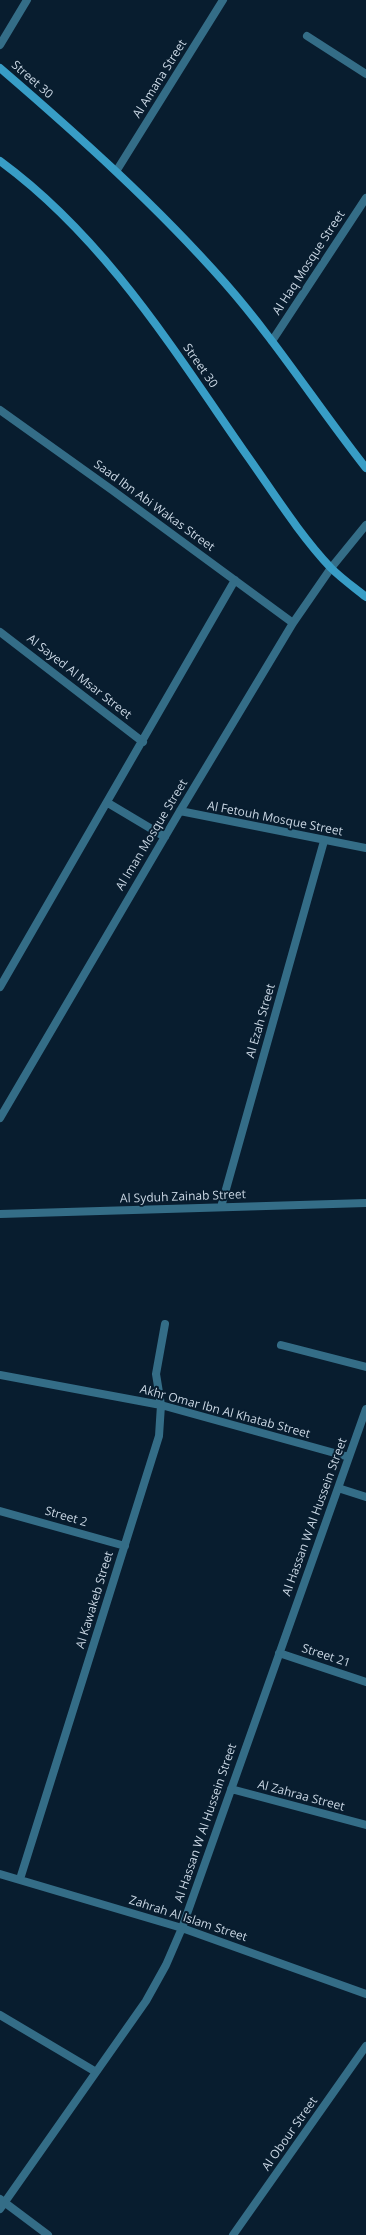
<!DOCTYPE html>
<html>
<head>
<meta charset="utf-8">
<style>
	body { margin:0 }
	canvas { display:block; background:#081d2f }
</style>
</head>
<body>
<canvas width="366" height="2235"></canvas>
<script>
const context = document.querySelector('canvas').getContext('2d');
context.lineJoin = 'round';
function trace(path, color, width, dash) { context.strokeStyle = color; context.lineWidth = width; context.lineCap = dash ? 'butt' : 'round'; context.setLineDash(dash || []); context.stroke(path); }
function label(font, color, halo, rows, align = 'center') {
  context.font = font + ' "Open Sans",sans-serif'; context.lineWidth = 4; context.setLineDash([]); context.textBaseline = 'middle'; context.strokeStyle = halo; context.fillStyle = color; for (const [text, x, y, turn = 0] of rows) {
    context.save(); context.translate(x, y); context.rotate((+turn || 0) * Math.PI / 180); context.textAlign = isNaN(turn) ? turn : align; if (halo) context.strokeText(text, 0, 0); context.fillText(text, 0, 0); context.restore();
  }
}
const street = new Path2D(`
	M307,36l59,38
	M0,45l27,-45
	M117,170l106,-170
	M272,341l94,-143
	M0,410l112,80 181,133
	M0,632l143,110
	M108,803l57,34
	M180,811l186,37
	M0,987l235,-407
	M0,1118l180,-307 113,-188 38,-55 35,-43
	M221,1207l103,-366
	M0,1214l366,-11
	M281,1345l85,22
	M0,1375l161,30 188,52
	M338,1488l28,9
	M0,1511l125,35
	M279,1653l87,29
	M231,1789l135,36
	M0,1874l182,54 184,66
	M20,1879l139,-443 2,-31 -5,-31 9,-50
	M0,2015l96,57
	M0,2199l48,36
	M0,2209l146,-208 20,-36 16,-37 184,-519
	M233,2235l133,-189`);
const secondary = new Path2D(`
	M0,68c79,68 156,137 225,215 51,58 93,124 141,185
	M0,161c105,77 173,188 246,293 27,38 53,80 85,114 11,11 24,20 35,29`);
const streetNames = [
	["Al Amana Street",160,79,-58],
	["Street 30",32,80,41],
	["Al Haq Mosque Street",309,263,-57],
	["Street 30",200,366,55],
	["Saad Ibn Abi Wakas Street",154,506,36],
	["Al Sayed Al Msar Street",79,677,38],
	["Al Fetouh Mosque Street",275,819,11],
	["Al Iman Mosque Street",152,835,-59],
	["Al Ezah Street",261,1021,-74],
	["Al Syduh Zainab Street",183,1197,-2],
	["Akhr Omar Ibn Al Khatab Street",225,1412,15],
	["Street 2",66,1517,16],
	["Al Hassan W Al Hussein Street",315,1517,-70],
	["Al Kawakeb Street",95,1600,-73],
	["Street 21",326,1656,18],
	["Al Zahraa Street",301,1796,15],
	["Al Hassan W Al Hussein Street",206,1823,-71],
	["Zahrah Al Islam Street",188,1919,18],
	["Al Obour Street",290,2134,-55]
];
trace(street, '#346d87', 8);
trace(secondary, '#389dc6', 8);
label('12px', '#c9d6e3', '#081d2f', streetNames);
</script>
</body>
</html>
